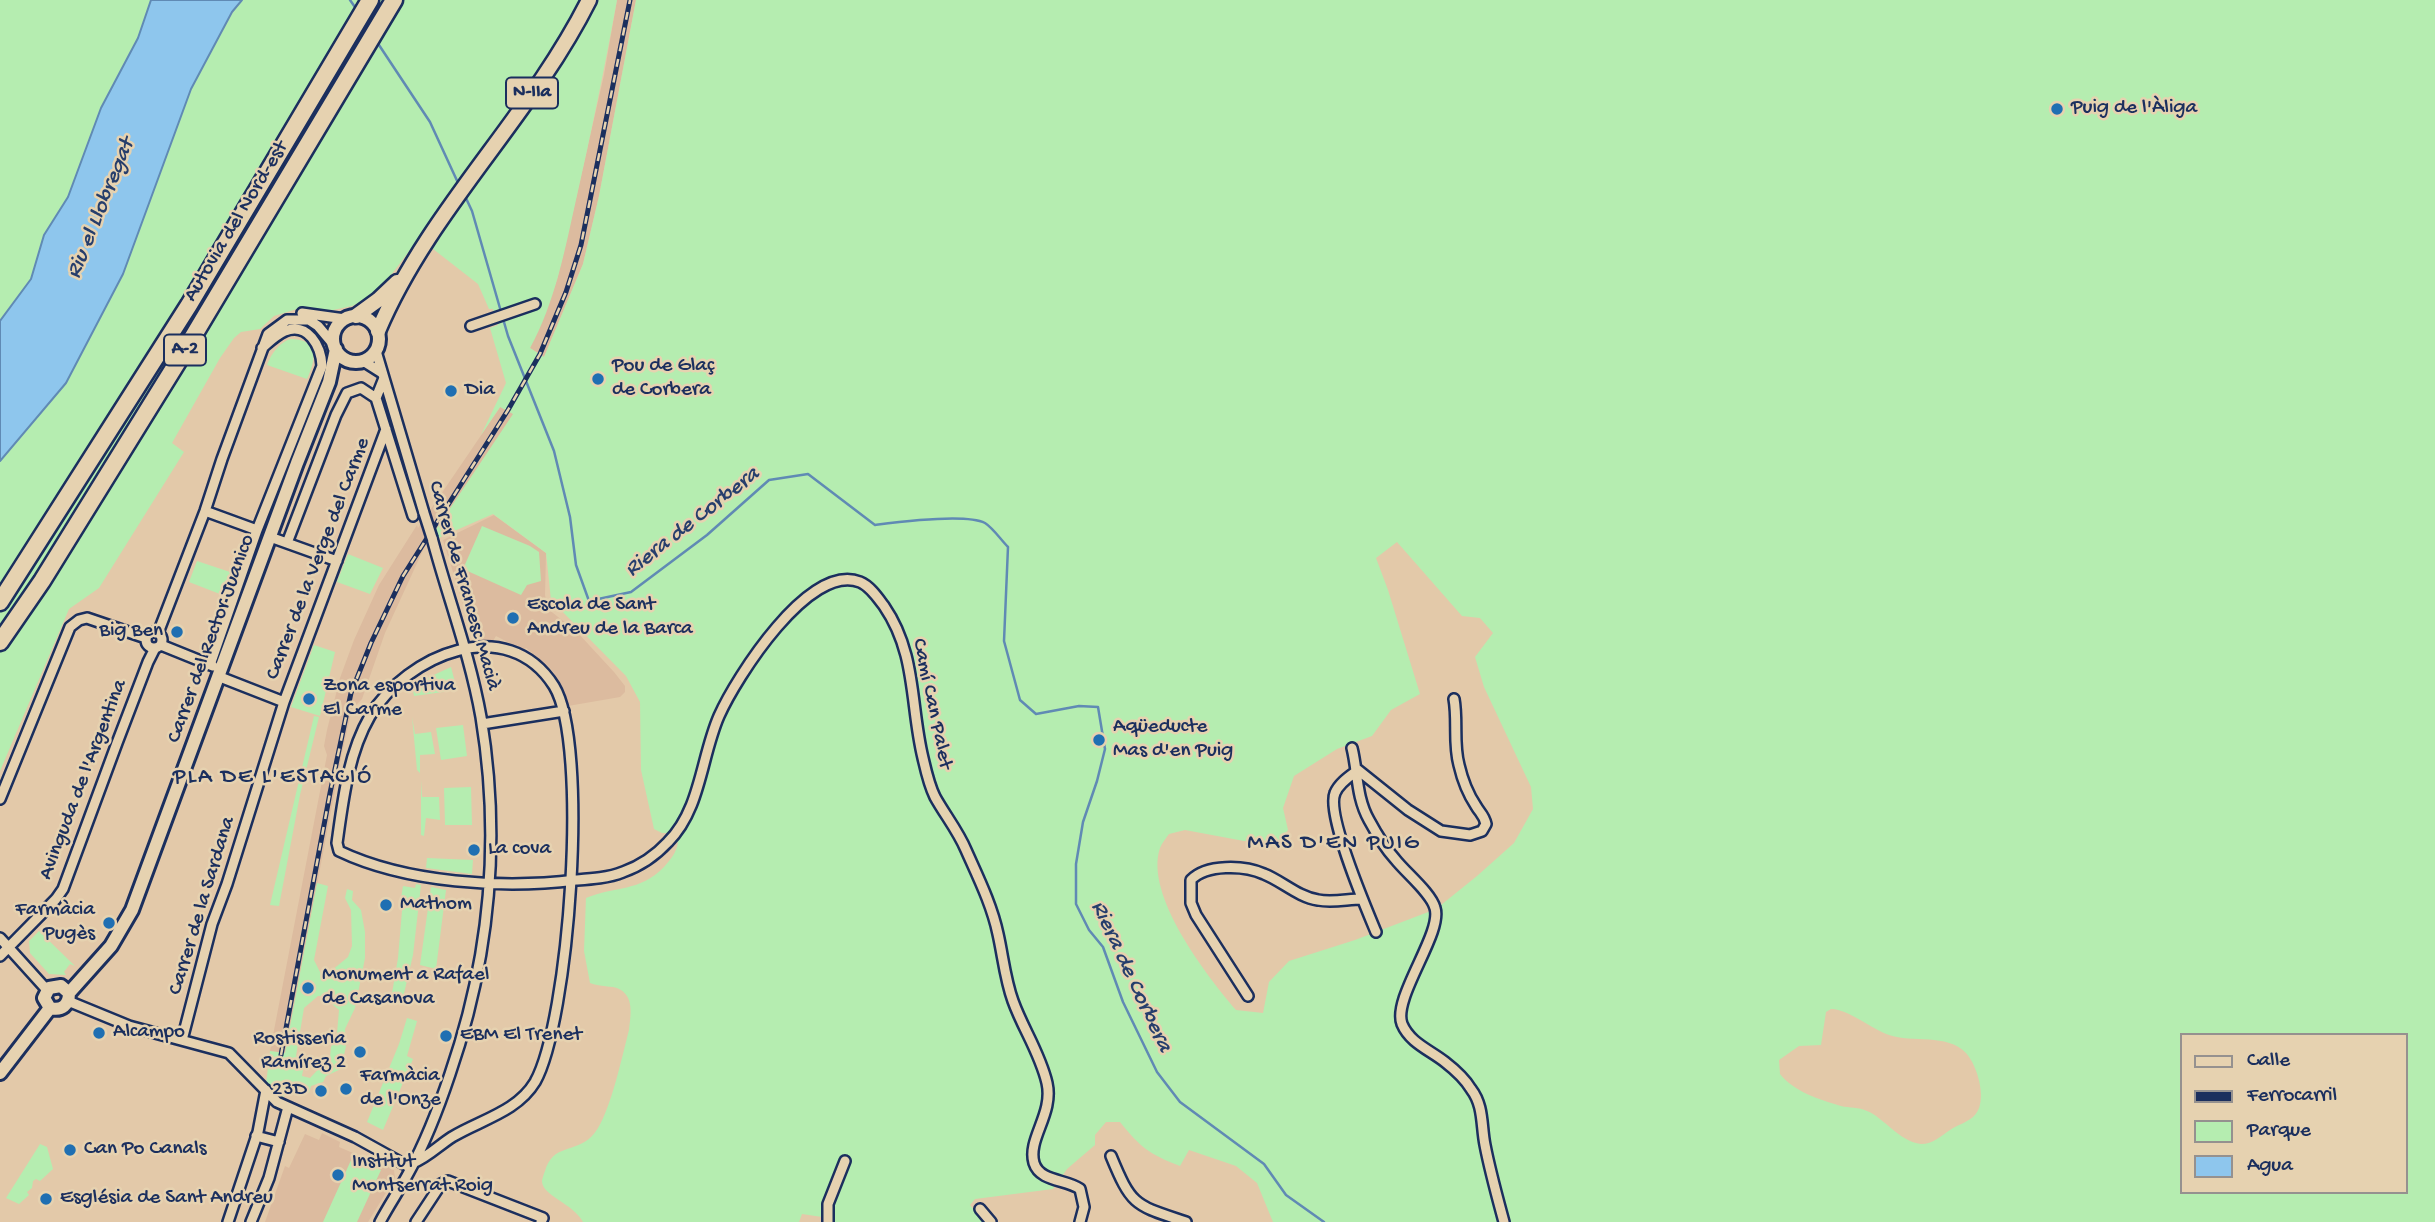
<!DOCTYPE html>
<html>
<head>
<meta charset="utf-8">
<style>
	body { margin:0 }
	#map { position:relative; width:2435px; height:1222px; overflow:hidden; background:#e3c9a9; font-family:"Gochi Hand",sans-serif }
	canvas { display:block }
	.legend { position:absolute; left:2180px; top:1033px; width:228px; height:161px; box-sizing:border-box; background:#e6d2b0; border:2px solid #95918f; margin:0; padding:9px 12px; list-style:none; font-size:21px; color:#1b2f5e }
	.legend li { display:flex; align-items:center; gap:14px; height:35px }
	.legend b { width:35px; border:2px solid #95918f }
</style>
</head>
<body>
<div id="map">
<canvas width="2435" height="1222"></canvas>
<ul class="legend">
<li><b style="height:9px;background:#e6d2b0"></b>Calle</li>
<li><b style="height:9px;background:#1b2f5e"></b>Ferrocarril</li>
<li><b style="height:19px;background:#b5edb0"></b>Parque</li>
<li><b style="height:19px;background:#8ec6ed"></b>Agua</li>
</ul>
</div>
<script>
const context = document.querySelector('canvas').getContext('2d');
context.lineJoin = 'round';
function paint(path, color) { context.fillStyle = color; context.fill(path, 'evenodd'); }
function trace(path, color, width, dash) { context.strokeStyle = color; context.lineWidth = width; context.lineCap = dash ? 'butt' : 'round'; context.setLineDash(dash || []); context.stroke(path); }
function label(font, color, halo, rows, align = 'center') {
  context.font = font + ' "Gochi Hand",sans-serif'; context.lineWidth = 5; context.setLineDash([]); context.textBaseline = 'middle'; context.strokeStyle = halo; context.fillStyle = color; for (const [text, x, y, turn = 0] of rows) {
    context.save(); context.translate(x, y); context.rotate((+turn || 0) * Math.PI / 180); context.textAlign = isNaN(turn) ? turn : align; if (halo) context.strokeText(text, 0, 0); context.fillText(text, 0, 0); context.restore();
  }
}
const built = new Path2D(`
	M617,0h19l-37,196 -16,68 -39,93 -14,-9 27,-68 9,-38 38,-167z
	M501,406l13,8 -90,134 -39,85 -23,66 -10,10 -10,44 -57,300 -15,-2 57,-296 -3,-9 3,-16 13,-52 14,-38 25,-55 38,-60 1,3z
	M494,515l52,38 -1,42 3,14 29,23 37,40 11,14v6l-5,5 -52,9 -4,-14 -13,-23 -25,-21 -3,2 -27,-14 -3,5 -14,-2 -7,-6 -29,-93z
	M322,1133l18,9 -1,5 28,12 -2,5 4,1 4,-9 21,14 1,8 -27,44h-103l20,-56 4,2 16,-34 14,6z`);
const green = new Path2D(`
	M0,0h151l-13,38 -37,70 -33,89 -24,38 -13,44 -31,42z
	M242,0h375c-12,67 -26,133 -41,200 -11,49 -21,103 -46,148l14,9 39,-93 16,-68 37,-196h1799v1222h-1162l-16,-39 -21,-17 -47,-16 -9,16c-31,-12 -40,-19 -60,-44h-14l-11,13v10l-28,24 -14,20 -78,10 -5,6 14,17h-154l-1,-4 -27,-4 -3,8h-216c-10,-19 -41,-26 -41,-41 0,-1 2,-8 3,-10 8,-27 29,-18 46,-34 18,-16 31,-81 38,-107 2,-17 6,-38 -16,-43 -8,-1 -15,-1 -23,-4l-6,-32 2,-53c29,-12 54,-6 78,-31 7,-8 12,-14 14,-24l-8,-10h-8l-8,-4 -13,-59 -1,-68 -14,-26 -75,-76 -5,-47 -53,-39 -66,29 86,-129 -13,-7 -19,28 25,-52 -16,-55 8,-3 -5,-16h-4l-11,-25 -59,-46 -43,57 -24,11 -19,4 -36,-1 -23,7 -14,13 -19,3 -7,6 -14,20 -48,85 12,9 -85,136 -30,21 -69,162v-310l66,-78 57,-109 68,-185 42,-77zM1397,542l65,74 18,2 13,15 -18,24 9,30 47,100 2,22 -19,34 -37,33 -41,33 -81,31 -66,21 -20,21 -6,31 -27,-3c-29,-34 -92,-115 -76,-162 2,-5 6,-10 9,-14l16,-4 59,11h36l8,-11 -5,-22 11,-32 43,-27 35,-13 19,-26 29,-16 -32,-104 -12,-32zM1831,1009c15,-1 41,20 58,26 23,8 58,-2 77,18 12,13 23,51 7,64 -7,6 -16,8 -23,13 -9,6 -17,14 -29,14 -21,-2 -38,-27 -54,-33 -8,-4 -18,-3 -26,-5 -21,-6 -48,-15 -61,-32l-1,-14 20,-14 22,-1 5,-33zM2181,1035h224v157h-224z
	M290,339c30,0 26,21 17,40l-40,-14c4,-11 12,-22 23,-26z
	M482,526l48,20 9,6 2,29 -14,4 -6,10 -58,-26z
	M348,554l35,14 -13,26 -33,-12z
	M197,561l36,12 -8,23 -36,-14z
	M314,645l21,7 -15,64 -29,-9z
	M451,667l6,23 -43,6 -2,-11z
	M314,716l5,1 -19,78 -21,111 -9,-1z
	M412,717l3,17 16,-2 4,22 -15,1v18l-3,-3z
	M463,725l4,31 -26,4 -5,-32z
	M421,780l1,17h17l1,23 -14,-2 -2,18 -3,-1z
	M471,787l1,38h-27l-1,-37z
	M427,858l46,2 -1,14 -46,-6z
	M317,883l11,3 -14,74 8,16h3l23,-19 4,-11 -1,-36 -6,-12 2,-9 6,2 -1,9 9,10 4,22v26l-10,50 -10,21 1,17 -5,23 -15,7 -3,6 -12,4 -2,7 -16,-2 -13,7 -14,-14 4,-33 15,2zM318,996h5l16,14 -2,23 -6,14 -1,10 -20,21 -8,-2 3,-17 -9,-3 8,-48z
	M416,884l5,1 -8,70 -11,47 -11,-3 7,-41 5,-59 -2,-1 2,-12 12,2z
	M431,887l15,3 -10,79 -16,-4z
	M39,931l36,35 -5,-2 -6,8 2,3 -17,-1 -19,-21 -1,-12z
	M407,1018l10,3 -10,35 6,3 -30,71 -16,-8 32,-78z
	M40,1144l7,3 6,22 -13,12 -4,-2 -3,2 -1,7 -5,4 2,3 -10,9 -13,-6z
	M352,1158l29,12 -24,52h-34z`);
const water = new Path2D(`
	M151,0h91l-10,12 -41,77 -68,185 -57,109 -66,78v-140l31,-42 13,-44 24,-38 33,-89 37,-70z`);
const stream = new Path2D(`
	M350,0l7,10
	M377,42l53,80 29,63
	M464,194l8,17 36,125 46,115 16,66 6,48 13,36 42,-9 76,-57 62,-55 39,-6 67,51c23,-3 90,-12 110,-2 8,5 16,17 23,24l-4,94 16,59 16,14 43,-8 19,1 7,42 -8,32 -14,41 -7,42v40l13,26 14,17 20,55 34,70 23,30 84,62 22,31 38,27`);
const street = new Path2D(`
	M302,313l43,6
	M471,326l64,-22
	M376,351l48,162
	M363,361l19,12
	M384,378l-8,20 37,118
	M205,511l52,19
	M270,537l67,24
	M287,543l49,-128 11,-22 14,-5 15,10
	M146 640a8 8 0 1 1 16 0a8 8 0 1 1-16 0Z
	M158,633l47,-122 17,-52 46,-125 19,-14h22l9,6 16,19
	M161,645l52,21
	M210,665l47,-135 65,-164c-1,-20 -14,-44 -37,-35 -9,4 -16,11 -23,17
	M220,677l64,25
	M482,724l82,-13
	M1352,748c6,24 4,49 17,72 7,13 16,28 26,39 11,14 36,34 40,49 8,25 -43,90 -33,116 8,19 28,26 43,38 9,7 20,17 26,27 13,17 10,36 14,56 5,26 12,51 19,77
	M1358,770l50,40 33,21 29,4 12,-4 4,-7c-2,-9 -6,-11 -10,-18 -8,-12 -14,-28 -17,-41 -6,-22 -1,-44 -5,-66
	M1358,770c-8,6 -19,13 -23,23 -9,21 31,115 41,139
	M0,799l70,-172 9,-7 8,-2 59,20
	M0,938l47,52
	M0,956l56,-57 7,-10 54,-146 31,-81 7,-14
	M1248,996l-52,-81 -5,-12v-23c15,-16 53,-15 73,-6 18,7 34,23 54,26 14,3 30,-1 44,-1
	M68,1001l61,25 100,27 48,49 78,35 56,31
	M182,1040l30,-116 15,-40 57,-182 102,-273
	M256,1136l23,6
	M1111,1156c21,51 24,49 75,66
	M413,1163c15,-6 25,-17 39,-26 28,-17 65,-25 83,-55 34,-60 55,-337 19,-396 -47,-74 -147,-31 -184,30 -22,38 -27,84 -33,127l2,8c67,32 164,38 237,29 15,-1 32,-2 47,-8 17,-6 33,-17 45,-30 33,-33 33,-85 51,-126 17,-38 90,-154 141,-134 10,4 18,16 24,24 33,48 26,99 39,152 3,13 6,27 12,39 10,18 23,34 31,53 12,27 26,55 32,84 5,22 7,45 15,67 10,28 27,52 34,82 7,31 -20,56 -13,80 6,19 32,16 46,26l4,18 -4,15
	M980,1209l11,13
	M228,1222l30,-90 8,-42
	M251,1222l18,-44 19,-71
	M380,1222c9,-17 20,-33 29,-50 17,-31 30,-65 41,-98 40,-116 51,-236 31,-357 -11,-62 -33,-119 -49,-179
	M416,1222l25,-38 7,-3 95,37 -2,4
	M828,1222v-18l17,-43`);
const secondary = new Path2D(`
	M333 339a23 23 0 1 1 46 0a23 23 0 1 1-46 0Z
	M69,993l42,-47 21,-36 165,-447 32,-81 7,-33
	M50,1008l-6,-10 5,-10 12,-2 8,7
	M50,1008c12,3 19,-3 19,-15
	M0,1073l50,-65`);
const primary = new Path2D(`
	M356,316l22,-16 19,-18
	M378,331c51,-121 152,-213 211,-331`);
const highway = new Path2D(`
	M0,602l189,-297 181,-305
	M0,642l42,-61 143,-231 209,-350`);
const rail = new Path2D(`
	M281,1055l49,-262 21,-100 20,-50 32,-67 105,-166 32,-56 26,-62 15,-47 49,-245`);
const streetBridge = new Path2D(`
	M424,513l8,25`);
const markers = [
	[2057,109,7,"#1f6fb2"],
	[598,379,7,"#1f6fb2"],
	[451,391,7,"#1f6fb2"],
	[513,618,7,"#1f6fb2"],
	[177,632,7,"#1f6fb2"],
	[309,699,7,"#1f6fb2"],
	[1099,740,7,"#1f6fb2"],
	[474,850,7,"#1f6fb2"],
	[386,905,7,"#1f6fb2"],
	[109,923,7,"#1f6fb2"],
	[308,988,7,"#1f6fb2"],
	[99,1033,7,"#1f6fb2"],
	[446,1036,7,"#1f6fb2"],
	[360,1052,7,"#1f6fb2"],
	[346,1089,7,"#1f6fb2"],
	[321,1091,7,"#1f6fb2"],
	[70,1150,7,"#1f6fb2"],
	[338,1175,7,"#1f6fb2"],
	[46,1199,7,"#1f6fb2"]
];
const shields = [
	[532,93,52],
	[185,350,42]
];
const shieldNames = [
	["N-IIa",532,93],
	["A-2",185,350]
];
const poiNames = [
	["Puig de l'Àliga",2071,109],
	["Pou de Glaç",612,367],
	["de Corbera",612,391],
	["Dia",465,391],
	["Escola de Sant",527,606],
	["Andreu de la Barca",527,630],
	["Big Ben",163,632,"right"],
	["Zona esportiva",323,687],
	["El Carme",323,711],
	["Aqüeducte",1113,728],
	["Mas d'en Puig",1113,752],
	["La cova",488,850],
	["Mathom",400,905],
	["Farmàcia",95,911,"right"],
	["Pugès",95,935,"right"],
	["Monument a Rafael",322,976],
	["de Casanova",322,1000],
	["Alcampo",113,1033],
	["EBM El Trenet",460,1036],
	["Rostisseria",346,1040,"right"],
	["Ramírez 2",346,1064,"right"],
	["Farmàcia",360,1077],
	["de l'Onze",360,1101],
	["23D",307,1091,"right"],
	["Can Po Canals",84,1150],
	["Institut",352,1163],
	["Montserrat Roig",352,1187],
	["Església de Sant Andreu",60,1199]
];
const streetNames = [
	["Autovia del Nord-est",237,222,-59],
	["Carrer de la Verge del Carme",319,559,-69],
	["Carrer de Francesc Macià",463,586,74],
	["Carrer del Rector Juanico",212,639,-70],
	["Camí Can Palet",931,704,78],
	["Avinguda de l'Argentina",84,780,-69],
	["Carrer de la Sardana",203,906,-73]
];
const waterNames = [
	["Riu el Llobregat",102,209,-68],
	["Riera de Corbera",693,523,-38],
	["Riera de Corbera",1130,977,65]
];
const neighbourhoodNames = [
	["PLA DE L'ESTACIÓ",273,778],
	["MAS D'EN PUIG",1334,844]
];
paint(built, '#dcbb9f');
paint(green, '#b5edb0');
paint(water, '#8ec6ed');
trace(water, '#608ab4', 2);
trace(stream, '#608ab4', 2.5);
trace(street, '#1b2f5e', 14);
trace(secondary, '#1b2f5e', 18);
trace(primary, '#1b2f5e', 19);
trace(highway, '#1b2f5e', 21);
trace(street, '#e6d2b0', 9);
trace(secondary, '#e6d2b0', 12);
trace(primary, '#e6d2b0', 14);
trace(highway, '#e6d2b0', 16);
trace(rail, '#1b2f5e', 5);
trace(rail, '#e6d2b0', 2.5, [8]);
trace(streetBridge, '#1b2f5e', 14, []);
trace(streetBridge, '#e6d2b0', 9);
for (const [x, y, r, color] of markers) { const dot = new Path2D(); dot.arc(x, y, r, 0, 2 * Math.PI); context.fillStyle = color; context.fill(dot); trace(dot, '#e6d2b0', 2.5); }
for (const [x, y, w] of shields) { const box = new Path2D(); box.roundRect(x - w / 2, y - 15.5, w, 31, 5); context.fillStyle = '#e6d2b0'; context.fill(box); trace(box, '#1b2f5e', 2); }
label('bold 19px', '#1b2f5e', null, shieldNames);
label('21px', '#1b2f5e', '#e6d2b0', poiNames, 'left');
label('21px', '#1b2f5e', '#e6d2b0', streetNames);
label('italic 23px', '#263e6c', '#e6d2b0', waterNames);
context.letterSpacing = '2px';
label('23px', '#1b2f5e', '#e6d2b0', neighbourhoodNames);
context.letterSpacing = '0px';
</script>
</body>
</html>
